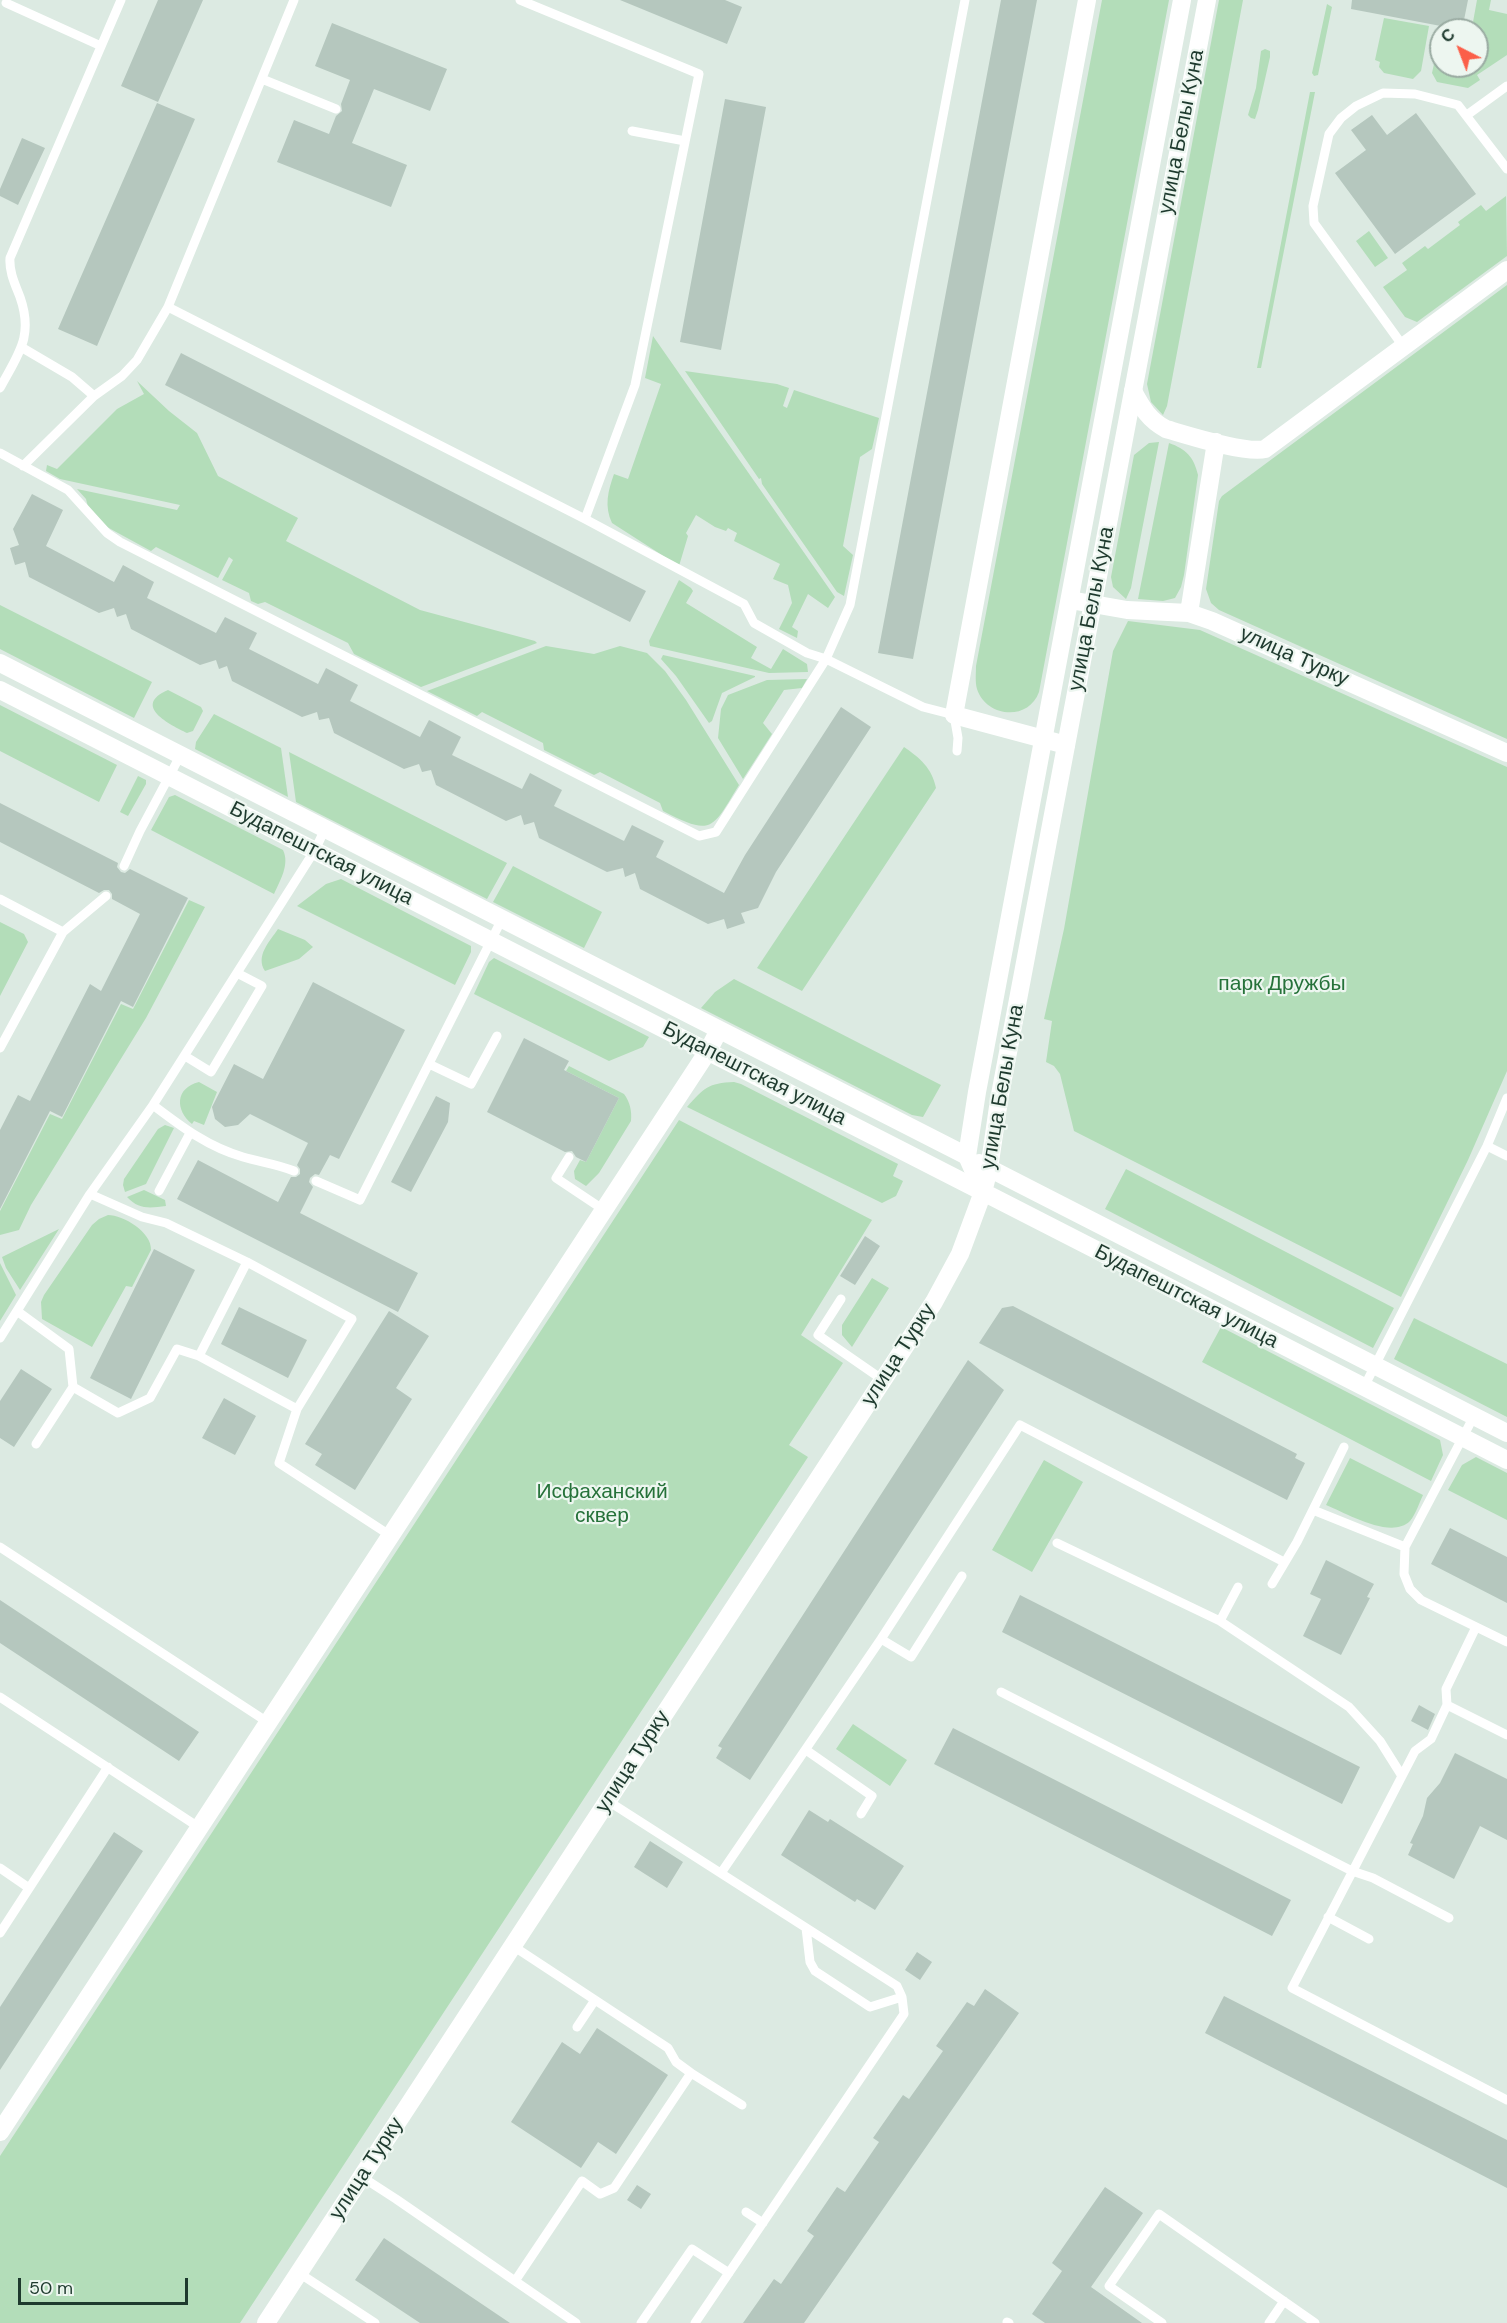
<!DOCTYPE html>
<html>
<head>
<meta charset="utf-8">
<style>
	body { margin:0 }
	#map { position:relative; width:1507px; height:2323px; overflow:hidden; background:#dceae2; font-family:"DM Sans",sans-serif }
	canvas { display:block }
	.north { position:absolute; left:1429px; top:18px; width:60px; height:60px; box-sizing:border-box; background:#edf6f0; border:2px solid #9aaba2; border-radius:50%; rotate:318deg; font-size:16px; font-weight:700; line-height:24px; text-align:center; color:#1e3a2e }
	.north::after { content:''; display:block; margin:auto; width:21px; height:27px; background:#fb5f49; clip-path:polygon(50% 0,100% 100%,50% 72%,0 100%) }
	.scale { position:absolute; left:18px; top:2278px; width:170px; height:27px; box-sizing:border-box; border:3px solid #1e3a2e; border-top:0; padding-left:8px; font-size:18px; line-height:21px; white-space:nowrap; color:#1e3a2e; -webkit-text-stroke:4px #edf6f0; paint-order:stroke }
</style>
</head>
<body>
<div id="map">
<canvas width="1507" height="2323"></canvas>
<div class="north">С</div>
<div class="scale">50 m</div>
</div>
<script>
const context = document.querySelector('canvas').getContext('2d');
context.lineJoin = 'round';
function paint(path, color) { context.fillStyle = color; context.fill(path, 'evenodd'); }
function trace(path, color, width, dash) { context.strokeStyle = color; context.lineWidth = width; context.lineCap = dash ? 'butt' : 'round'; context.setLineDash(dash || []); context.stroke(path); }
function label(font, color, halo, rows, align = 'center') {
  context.font = font + ' "DM Sans",sans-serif'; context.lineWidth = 4.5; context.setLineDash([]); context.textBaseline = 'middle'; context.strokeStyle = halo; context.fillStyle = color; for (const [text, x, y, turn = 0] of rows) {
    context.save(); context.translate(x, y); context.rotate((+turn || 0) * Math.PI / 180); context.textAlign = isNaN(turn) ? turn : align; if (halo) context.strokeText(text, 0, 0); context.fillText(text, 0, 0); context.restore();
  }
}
const green = new Path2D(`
	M1102,0h67l-130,692c-11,30 -53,25 -62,-3 -2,-7 -1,-16 -1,-23z
	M1219,0h24l-76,406 -4,9 -12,-13 -4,-18z
	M1477,0h14l-2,10 18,4v41l-30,20 3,5 -12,8 -31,-6 -5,-9 9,-41v34h36v-36h-8l2,-8h2z
	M1327,4l5,3 -14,68 -4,1 -2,-3z
	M1384,18l45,8 -8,45 -8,8 -29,-6 -5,-6 1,-5 -5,-2z
	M1265,49l5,2v6l-12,53 -3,9 -4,-1 -3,-3 8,-27 5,-37z
	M1310,92h5l-54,276h-4z
	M1506,196l1,60 -90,66 -12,-5 -22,-30 24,-17 -5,-7 23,-17 3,3 32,-24 -2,-3 23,-17 5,6z
	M1369,231l19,27 -13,9 -19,-26z
	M1507,285v454l-288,-129 -8,-7 -5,-14 13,-88 3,-5z
	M653,336l182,261 -7,11 -20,-14 -16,33 6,4 -1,7 -18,-9 13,-26 -4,-18 -15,-6 7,-15 -46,-23 3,-8 -9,-5 -2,3 -11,-4 -19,-12 -10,18 2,3 -9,30 -67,-43c-8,-17 -4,-32 2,-49l14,5 33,-95 -16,-6z
	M685,371l92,13 12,4 -6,18 4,2 7,-18 85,28 -7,31 -12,8 -17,89 10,9 -9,41 -7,-4 -75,-108 -1,-6 -2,1z
	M137,381l32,30 28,22 21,43 80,42 -12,23 134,69 115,31 2,2 -116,44 -67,-33 -6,-11 -83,-41 -7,2 -7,-3 -2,-8 -27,-13 11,-20 -4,-3 -11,21 -62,-31 -5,4 -44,-24 -19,-20 -2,-8 -9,-10 100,21 3,-5 -120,-26 -14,-8 1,-6 10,4 60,-60 27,-15z
	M1159,442l-23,119 -5,27 -5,11 -13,-12 -2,-10 23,-122 15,-12z
	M1169,443c17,6 25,14 29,32l-14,100 -3,12 -6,11 -12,3 -25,-2z
	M679,580l12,8 2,3 -7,12 71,44 -6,11 20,11 12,-20 24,15 1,8 -39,1 -119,-27 -1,-5z
	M0,605l152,77 -18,36 -134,-69z
	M1128,621l72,9 307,137v304l-39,89 -67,137 -327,-166 -14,-57 -6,-8 -8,-4 6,-41 -8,-2 20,-90 49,-278z
	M546,646l48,8 26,-8 27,7 18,18 21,29 53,85c-27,44 -26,52 -76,26l-3,-8 -60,-31 -6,3 -50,-25 -1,-7 -61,-31 -5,4 -50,-25z
	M663,655l92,21v1l-33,16 -10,28 -3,2 -33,-47 -15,-17z
	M807,679l-5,9 -18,2 -21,33 9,11 -29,45 -25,-41 3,-29 7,-14 39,-15z
	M168,690l33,17 2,4 -10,20 -6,2c-16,-8 -56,-27 -19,-43z
	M0,705l117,60 -18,37 -99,-51z
	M214,714l67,34 7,49 -93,-48 1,-7z
	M904,747c16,11 28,21 32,41l-134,203 -45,-23z
	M289,752l218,111 -20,36 -191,-97z
	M138,776l8,4v4l-18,32 -8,-4z
	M175,795l108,55c7,14 -3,31 -9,44l-123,-64 18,-33z
	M513,866l89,46 -18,36 -91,-46z
	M341,879l130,67v6l-16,33 -158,-79 29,-22z
	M189,900l16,7 -59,111 -115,187 -12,25 -19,5v-24l50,-97 12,5 59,-115 12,5z
	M0,922l24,12 4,8 -28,54z
	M278,929l27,11 8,7 -14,12 -34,12c-10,-15 5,-30 13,-42z
	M494,958l155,79 -6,10 -34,14 -135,-67 15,-32z
	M734,979l207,106 -18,32 -11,-2 -211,-107 14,-16z
	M569,1066l55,28c6,8 8,17 7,27l-32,52 -13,13 -11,-7 -1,-8 6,-11 6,2 33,-64 -53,-27z
	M199,1082l18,10 -13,33 -10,-4 -2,3c-17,-14 -17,-36 7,-42z
	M734,1082l7,2 157,80 -5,12 10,5 -7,15 -14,7 -195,-96c17,-19 21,-24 47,-25z
	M679,1120l193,100 -71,115 42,28 -54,82 19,12 -568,866h-240v-167z
	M165,1125l9,3 -28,56 -21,8 -2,-7 1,-6 34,-50z
	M1126,1169l268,139 -21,40 -268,-139z
	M144,1190l21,10 1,6c-16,2 -27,4 -39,-9z
	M108,1215c15,0 44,17 43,35l-19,37 -6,-1 -34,61 -50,-28 -1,-17 3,-7 48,-70 7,-6z
	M59,1229l-39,61 -14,-22 -4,-11z
	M0,1263l16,32 -16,26z
	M872,1278l17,10 -37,59 -10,-12v-10z
	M1414,1318l93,46v53l-113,-58z
	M1221,1327l219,113 3,15 -12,26 -229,-119z
	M1476,1457l31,16v47l-59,-30 14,-25z
	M1350,1458l73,37c-4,8 -7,19 -13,26 -19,19 -64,-8 -84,-16z
	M1044,1460l39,22 -51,90 -40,-22z
	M853,1724l54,36 -17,26 -54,-37z`);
const building = new Path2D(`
	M158,0h45l-45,102 -37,-16z
	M620,0h105l17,7 -15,37z
	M1001,0h36l-124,659 -35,-6z
	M1352,0h116l-6,30 -111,-21z
	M332,23l115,46 -17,42 -56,-22 -22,54 55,22 -16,42 -114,-45 17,-42 35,14 7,-18 6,-5 -1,-7 9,-24 -35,-14z
	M725,99l41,8 -45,243 -41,-8z
	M157,103l38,16 -98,227 -39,-17z
	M1416,113l60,81 -81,60 -60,-81 31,-23 -15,-20 21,-15 15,20z
	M22,138l23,10 -27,57 -18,-9v-7z
	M181,353l465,238 -16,31 -465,-237z
	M32,494l31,16 -17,36 68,36 9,-17 31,17 -7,16 69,35 9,-16 32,16 -8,16 69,35 8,-16 32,17 -8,16 70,36 9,-17 32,17 -9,18 70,34 8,-16 32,17 -8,16 70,35 8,-16 32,16 -8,16 68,36 21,-38 96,-148 30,20 -95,145 -18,36 -17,5 4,10 -18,6 -3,-10 -16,5 -68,-35 -5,-16 -10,4 -2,-9 -16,4 -68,-34 -5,-16 -10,3 -3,-10 -15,6 -70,-36 -5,-15 -9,2 -3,-8 -15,5 -70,-36 -5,-15 -10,2 -2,-8 -15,5 -70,-36 -5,-15 -8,3 -3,-9 -16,5 -69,-36 -5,-15 -9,3 -3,-9 -15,5 -70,-36 -4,-15 -10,3 -5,-17 9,-3 -6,-16z
	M0,803l118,60 -1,4 4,5 4,1 5,-4 58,29 -55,109 -12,-6 -59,116 -12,-6 -50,98v-79l18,-35 12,6 60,-117 11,7 39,-77 -28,-15v-5l-3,-4h-5l-5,3 -99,-51z
	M313,982l92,48 -66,129 -9,-4 -11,20 -4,-1 -5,4 -1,4 4,5 -13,26 118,60 -20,39 -221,-113 21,-39 80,42 13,-25h5l4,-3v-5l-3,-4 11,-22 -58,-29 -12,11 -13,2 -10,-8 -3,-12 22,-43 29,15z
	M524,1038l45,23 -5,9 55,28 -33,64 -10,-5 -4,-6 -7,1 -78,-40z
	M436,1096l14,7 -2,19 -37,70 -20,-10z
	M865,1236l15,10 -25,39 -15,-9z
	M154,1249l41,21 -64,129 -41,-21z
	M1013,1306l284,148 -2,4 10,5 -18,37 -308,-157 23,-35z
	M239,1307l68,33 -19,38 -67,-34z
	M389,1311l40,25 -33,52 16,11 -57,91 -40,-25 7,-11 -17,-10z
	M968,1360l36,30 -254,390 -34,-22 6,-10 -4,-2z
	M21,1369l31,20 -38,58 -14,-9v-37z
	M224,1398l32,18 -21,39 -33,-17z
	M1450,1528l57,29v46l-76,-39z
	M1326,1560l48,24 -7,13 3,1 -29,57 -38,-19 18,-37 -11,-5z
	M1020,1595l340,172 -18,37 -340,-172z
	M0,1600l199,132 -20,29 -179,-118z
	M1419,1705l16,9 -7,16 -17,-9z
	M953,1728l338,172 -19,36 -338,-172z
	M1455,1753l52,26v61l-27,-14 -26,53 -46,-24 5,-11 -3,-1 13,-27 4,-18 13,-15z
	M809,1810l19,12 2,-3 74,47 -29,44 -18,-11 -2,3 -74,-47z
	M114,1832l29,19 -143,219v-63z
	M650,1841l33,21 -16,26 -33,-21z
	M917,1952l15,10 -12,18 -15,-10z
	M985,1989l34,24 -215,310h-61l31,-44 7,5 33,-48 -7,-5 30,-44 8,5 34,-50 -6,-4 30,-43 6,4 34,-48 -7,-5 31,-44 7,4z
	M1224,1996l283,144v48l-302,-155z
	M597,2028l71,47 -52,79 -18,-12 -17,26 -70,-46 51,-80 18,12z
	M637,2185l14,9 -10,15 -14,-9z
	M1105,2187l38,26 -52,74 51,36h-97l-13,-9 30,-43 -10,-8z
	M384,2238l126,85h-90l-65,-43z`);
const service = new Path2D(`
	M520,0l179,74 -64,311 -50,134
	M6,3l95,43
	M262,79l74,30
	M1467,115l40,-29
	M632,131l53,10
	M168,307l126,-307
	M1403,346l-89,-123 -1,-17 16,-72 12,-16 15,-12 27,-13 32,1 43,11 49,64
	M21,347l51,30 22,19
	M0,388c18,-34 34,-51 20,-91 -5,-13 -11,-25 -10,-39l111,-258
	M0,453l68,37 39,43 13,9 579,294 17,-4 110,-173 24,-54 115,-605
	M23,466l71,-70 28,-20 15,-16 31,-53 417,212 159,85 10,19 53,30 19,6 97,48 31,8 4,23 -1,13
	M124,866l16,-35 40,-75
	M0,899l63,33
	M0,1048l63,-116 43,-36
	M185,1056l26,16 51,-86 -25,-13
	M429,1064l42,20 26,-48
	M153,1105c29,22 55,42 90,52 17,5 34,7 51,14
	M1487,1146l20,10
	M569,1157l-13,21 48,32
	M316,1181l44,19 142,-281
	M159,1191l31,-58
	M90,1194l52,23 24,6 81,39 105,57 -55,90 -98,-53 48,-94
	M841,1299l-23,36 65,45
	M17,1311l52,38 4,38 -37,57
	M0,1338l90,-144 63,-89 162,-255 10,-21
	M73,1387l45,26 32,-15 27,-49 22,7
	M1364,1387l123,-241 20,-48
	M297,1409l-18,54 112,73
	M1474,1416l-69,131 -1,27 6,15 11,11 86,42
	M1313,1510l92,37
	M1057,1543l163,78 129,86 31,34 22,35
	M0,1547l269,176
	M1272,1584l25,-42 47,-95
	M1220,1621l18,-34
	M1476,1627l-30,62 1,16 -16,34 -16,12 -123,237 215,112
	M881,1639l30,18 51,-81
	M1001,1692l351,179 21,7 76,40
	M0,1697l200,131
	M1447,1705l60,30
	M806,1750l66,46 -11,18
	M608,1801l289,185 5,11 2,17 -209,309
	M0,1868l29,20
	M721,1873l160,-234 139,-214 264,137
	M1328,1917l41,22
	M806,1928l4,34 5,9 55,36 32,-10
	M0,1933l108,-166
	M513,1946l155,102 8,14 15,11
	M577,2027l18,-27
	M362,2177l34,22 180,124
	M746,2212l17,11
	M299,2273l76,50
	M515,2281l67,-100 18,13 14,-6 77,-115 51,32
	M1007,2322l2,1
	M641,2323l51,-74 37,24
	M1162,2323l-53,-37 50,-72 156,109
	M1269,2323l15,-22`);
const minor = new Path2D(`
	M1133,391c9,17 16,29 33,38 21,6 80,25 99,20l242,-179
	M1070,600l57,10 62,3 23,8 295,132
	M1189,613l27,-171
	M0,663l967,493
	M0,690l983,502
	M1066,745l-112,-30 133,-715
	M0,2132l708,-1081 11,-21`);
const tertiary = new Path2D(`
	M979,1163l528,270
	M983,1192l-16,-36 10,-64 205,-1092
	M983,1192l524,268
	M266,2323l668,-1021 26,-48 23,-62 6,-23 10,-69 208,-1100`);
const streetNames = [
	["улица Белы Куна",1182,132,-79],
	["улица Белы Куна",1092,609,-79],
	["улица Турку",1294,657,24],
	["Будапештская улица",321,854,27],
	["Будапештская улица",754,1074,27],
	["улица Белы Куна",1003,1087,-80],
	["Будапештская улица",1186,1297,27],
	["улица Турку",899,1355,-57],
	["улица Турку",633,1762,-57],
	["улица Турку",367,2169,-57]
];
const parkNames = [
	["парк Дружбы",1282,984],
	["Исфаханский",602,1492],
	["сквер",602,1516]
];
paint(green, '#b3ddb9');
paint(building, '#b5c7be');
trace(service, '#fff', 9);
trace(minor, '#fff', 18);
trace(tertiary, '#fff', 18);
label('21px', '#1e3a2e', '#edf6f0', streetNames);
label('21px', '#26723a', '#edf6f0', parkNames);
</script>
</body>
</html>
